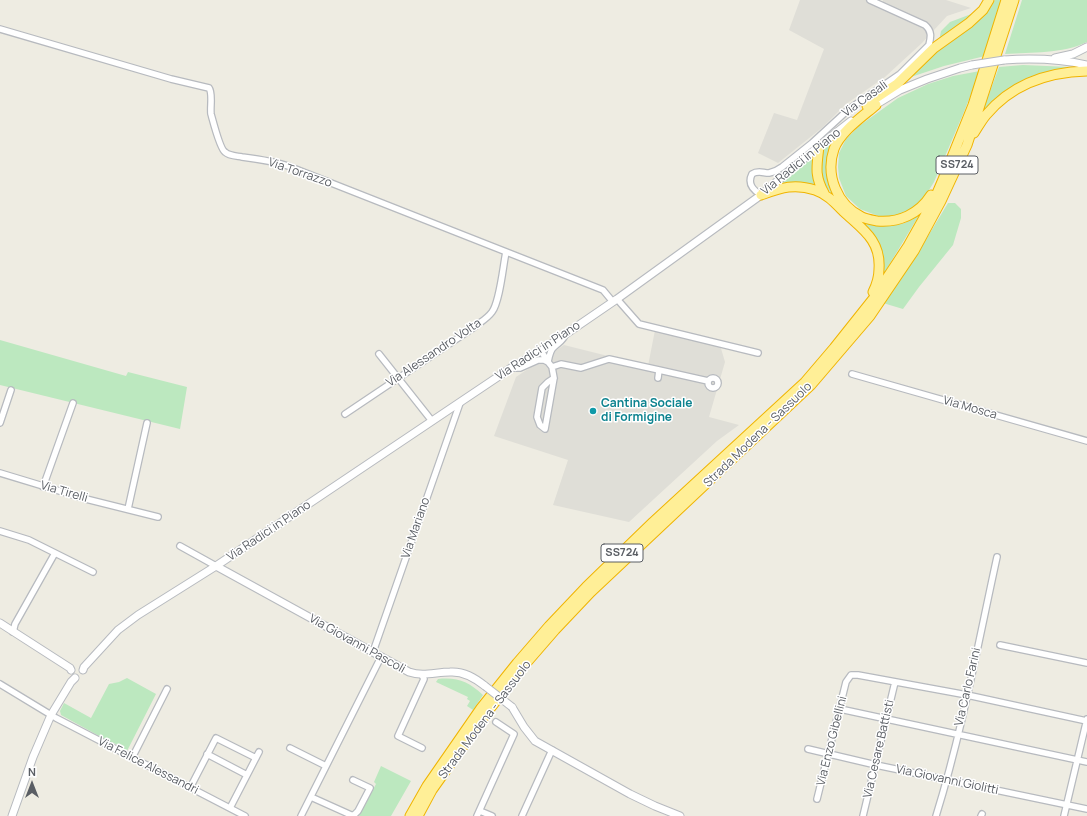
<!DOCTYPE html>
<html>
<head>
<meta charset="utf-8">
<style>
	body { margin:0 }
	#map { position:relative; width:1087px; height:816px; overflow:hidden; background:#eeece2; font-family:Manrope,sans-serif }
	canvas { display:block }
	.north { position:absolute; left:12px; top:764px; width:40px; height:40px; -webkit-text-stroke:3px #fff; paint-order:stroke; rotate:0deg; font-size:11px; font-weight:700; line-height:16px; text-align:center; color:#5a5e64 }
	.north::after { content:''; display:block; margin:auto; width:14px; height:18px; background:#5a5e64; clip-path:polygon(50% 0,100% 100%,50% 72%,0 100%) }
</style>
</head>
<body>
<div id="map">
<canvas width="1087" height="816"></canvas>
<div class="north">N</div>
</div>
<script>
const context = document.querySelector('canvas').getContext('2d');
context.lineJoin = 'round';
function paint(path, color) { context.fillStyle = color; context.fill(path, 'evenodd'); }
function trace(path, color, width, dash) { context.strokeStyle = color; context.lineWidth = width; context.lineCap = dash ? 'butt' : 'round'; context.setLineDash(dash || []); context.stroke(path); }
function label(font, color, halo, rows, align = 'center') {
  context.font = font + ' Manrope,sans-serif'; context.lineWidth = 3; context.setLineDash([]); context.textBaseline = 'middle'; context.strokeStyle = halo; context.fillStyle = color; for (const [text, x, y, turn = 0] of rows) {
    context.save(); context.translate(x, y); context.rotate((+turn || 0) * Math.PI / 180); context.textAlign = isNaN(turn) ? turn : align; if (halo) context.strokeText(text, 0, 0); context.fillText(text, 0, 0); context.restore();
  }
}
const industrial = new Path2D(`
	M800,0h76l6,3 1,-3h63l25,8 -24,8 -25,27 -37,34 -39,27 -23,23 -45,36 -20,-10 16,-40 23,7 27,-71 -35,-19z
	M655,330l65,15 5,17 -16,55 30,8 -22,16 -88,81 -76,-17 15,-45 -74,-24 22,-59 48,-32 84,21z`);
const green = new Path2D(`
	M995,0h8l-18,56 -41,10 -33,11c10,-9 19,-20 29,-28 20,-15 43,-27 55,-49z
	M1022,0h65v42c-25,12 -55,10 -82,12z
	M974,13l-35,28 2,-10 9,-9z
	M1023,65l47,2c-23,5 -45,10 -65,24 -8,6 -15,15 -23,22l17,-46z
	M980,71l-16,41 -30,70 -10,16 -10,10 -17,8 -16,1 -21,-8 -14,-13 -7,-18 -1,-11 1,-14 7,-14 13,-13 39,-28 30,-14 25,-8z
	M838,137l-7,18 13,50c-12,-10 -25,-23 -24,-40 0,-5 2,-11 3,-16z
	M815,156l3,30c-13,-4 -24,-4 -38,-2z
	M948,203h7l6,6v9l-8,27 -34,42 -16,22 -20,-6 36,-52z
	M921,212l-38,63 -5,-34 -16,-19 25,4 18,-3z
	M0,340l126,36 2,-4 59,15 -7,42 -180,-44z
	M127,678l29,16 -29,57c-6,-3 -9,-6 -15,-9h-2l-49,-27 -1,-4 4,-8 27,15 18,-34 10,-2z
	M438,679c20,-2 31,3 45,16l-10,15 -6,-4 3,-5 -3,-2 1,-2 -32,-15z
	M381,766l30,15 -20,35h-32l17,-32 -2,-2z`);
const minor = new Path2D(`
	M0,29l171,50 38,9c4,5 1,19 2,26 2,7 9,35 14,38 4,4 12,4 17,5 15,2 31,4 46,9l315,124 10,12
	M761,195c-8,-5 -14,-11 -9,-21 6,-4 11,-1 17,-1 5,-1 9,-3 13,-6l30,-24 37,-34 51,-35 29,-29c2,-8 3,-14 -4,-20l-55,-25
	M617,299l22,25 119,29
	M541,351l7,11c1,-5 2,-12 6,-15 5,-5 9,-6 11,-12
	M379,354l53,67
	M552,367l9,-3 20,4 28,-9 50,11 49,11
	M511,368h9l18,-8h6l4,2 4,5 2,11 -9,51 -5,-4 -3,-8 5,-29 6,-6 6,-4
	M852,374l235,67
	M708 383a5 5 0 1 1 10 0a5 5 0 1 1-10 0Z
	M658,378l1,-8
	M345,414l128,-86c6,-5 14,-9 19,-16 8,-11 11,-46 14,-60
	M0,423l11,-33
	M0,473l86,26 72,18
	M43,487l30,-84
	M128,509l19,-86
	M0,531l29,9 64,32
	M180,546l36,20
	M13,632l2,-8 40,-71
	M1000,645l87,18
	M373,652l87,-249
	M422,675l2,4 -26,57 24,12
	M0,684l56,34 189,98
	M840,709l247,53
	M290,748l36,18
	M808,749l68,16 211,44
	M207,754l40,21
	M132,758l35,-69
	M190,788l26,-50 40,20
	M311,797l40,18h3l4,-4 12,-23 -17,-8
	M817,799l29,-117 5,-7h7l109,20 120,26
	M230,808l29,-56
	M480,811l12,5
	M301,816l80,-159
	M477,816l37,-82 -18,-12
	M522,816l30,-66
	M863,816l32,-134
	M936,816c26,-84 42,-172 61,-259
	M981,816l1,-2
	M1064,816l23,-97`);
const tertiary = new Path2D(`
	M1055,58l18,-4 14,-7
	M1004,60c28,-2 56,-1 83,5
	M872,107l28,-17 27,-11 33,-11 12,-3
	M216,566l193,106c14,5 27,0 41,0 14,-1 25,6 35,14
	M0,623l70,45 1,2
	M83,670l1,-3 34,-37 20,-15 78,-49 295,-198 30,-17 76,-52 144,-104 58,-49 32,-25
	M512,707l12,20 11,14 95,53 25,12 25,10
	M12,816l21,-59 18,-42 20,-33 4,-4`);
const trunk = new Path2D(`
	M876,105c-14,12 -36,27 -42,44 -9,26 3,56 28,68 4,2 10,3 15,4 22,2 42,-7 54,-26
	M867,106l6,-6 24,-16 37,-36 35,-25 14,-13 6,-10
	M974,133c4,-6 7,-12 12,-18 26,-31 61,-43 101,-44
	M819,146c-2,20 -5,29 5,47
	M761,195c20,-7 33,-12 54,-5 12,4 20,13 29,22 18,17 37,28 35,57 0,8 -2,15 -6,23
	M410,816l17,-30 54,-78 36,-45 32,-37 37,-39 67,-65 152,-140 29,-34 39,-49 35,-53 27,-48 9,-21 29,-72 33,-105
	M418,816l14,-26 56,-79 34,-43 33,-38 36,-38 220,-207 59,-69 44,-65 27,-50 26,-56 47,-145`);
const tertiaryBridge = new Path2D(`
	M972,65l32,-5
	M485,686l27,21`);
const markers = [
	[593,411,4,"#0f9aa8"]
];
const shields = [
	[957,165,42],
	[622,553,42]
];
const shieldNames = [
	["SS724",957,165],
	["SS724",622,553]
];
const streetNames = [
	["Via Casali",865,99,-36],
	["Via Radici in Piano",801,162,-39],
	["Via Torrazzo",300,173,19],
	["Via Radici in Piano",538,351,-33],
	["Via Alessandro Volta",434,353,-34],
	["Via Mosca",970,408,16],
	["Strada Modena - Sassuolo",758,435,-44],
	["Via Tirelli",64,492,16],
	["Via Mariano",416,528,-71],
	["Via Radici in Piano",269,531,-34],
	["Via Giovanni Pascoli",357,644,29],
	["Via Carlo Farini",968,687,-77],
	["Strada Modena - Sassuolo",485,720,-53],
	["Via Enzo Gibellini",832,741,-76],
	["Via Cesare Battisti",879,749,-77],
	["Via Felice Alessandri",148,766,27],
	["Via Giovanni Giolitti",947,780,12]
];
const cultureNames = [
	["Cantina Sociale",601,404],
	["di Formigine",601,418]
];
paint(industrial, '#dfded7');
paint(green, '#bce8bf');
trace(minor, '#b7babf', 8);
trace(tertiary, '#b7babf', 9);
trace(trunk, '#f0b400', 11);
trace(minor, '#fff', 5.5);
trace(tertiary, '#fff', 7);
trace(trunk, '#ffef97', 9);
trace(tertiaryBridge, '#b7babf', 9, []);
trace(tertiaryBridge, '#fff', 7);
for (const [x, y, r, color] of markers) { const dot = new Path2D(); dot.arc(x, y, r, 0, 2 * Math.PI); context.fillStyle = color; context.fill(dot); trace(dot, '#fff', 1.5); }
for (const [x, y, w] of shields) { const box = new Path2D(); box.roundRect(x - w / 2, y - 9, w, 18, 3); context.fillStyle = '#fff'; context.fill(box); trace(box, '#5a5e64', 1); }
label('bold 11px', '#5a5e64', null, shieldNames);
label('12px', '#5a5e64', '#fff', streetNames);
label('bold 12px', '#0d838f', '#fff', cultureNames, 'left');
</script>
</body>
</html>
